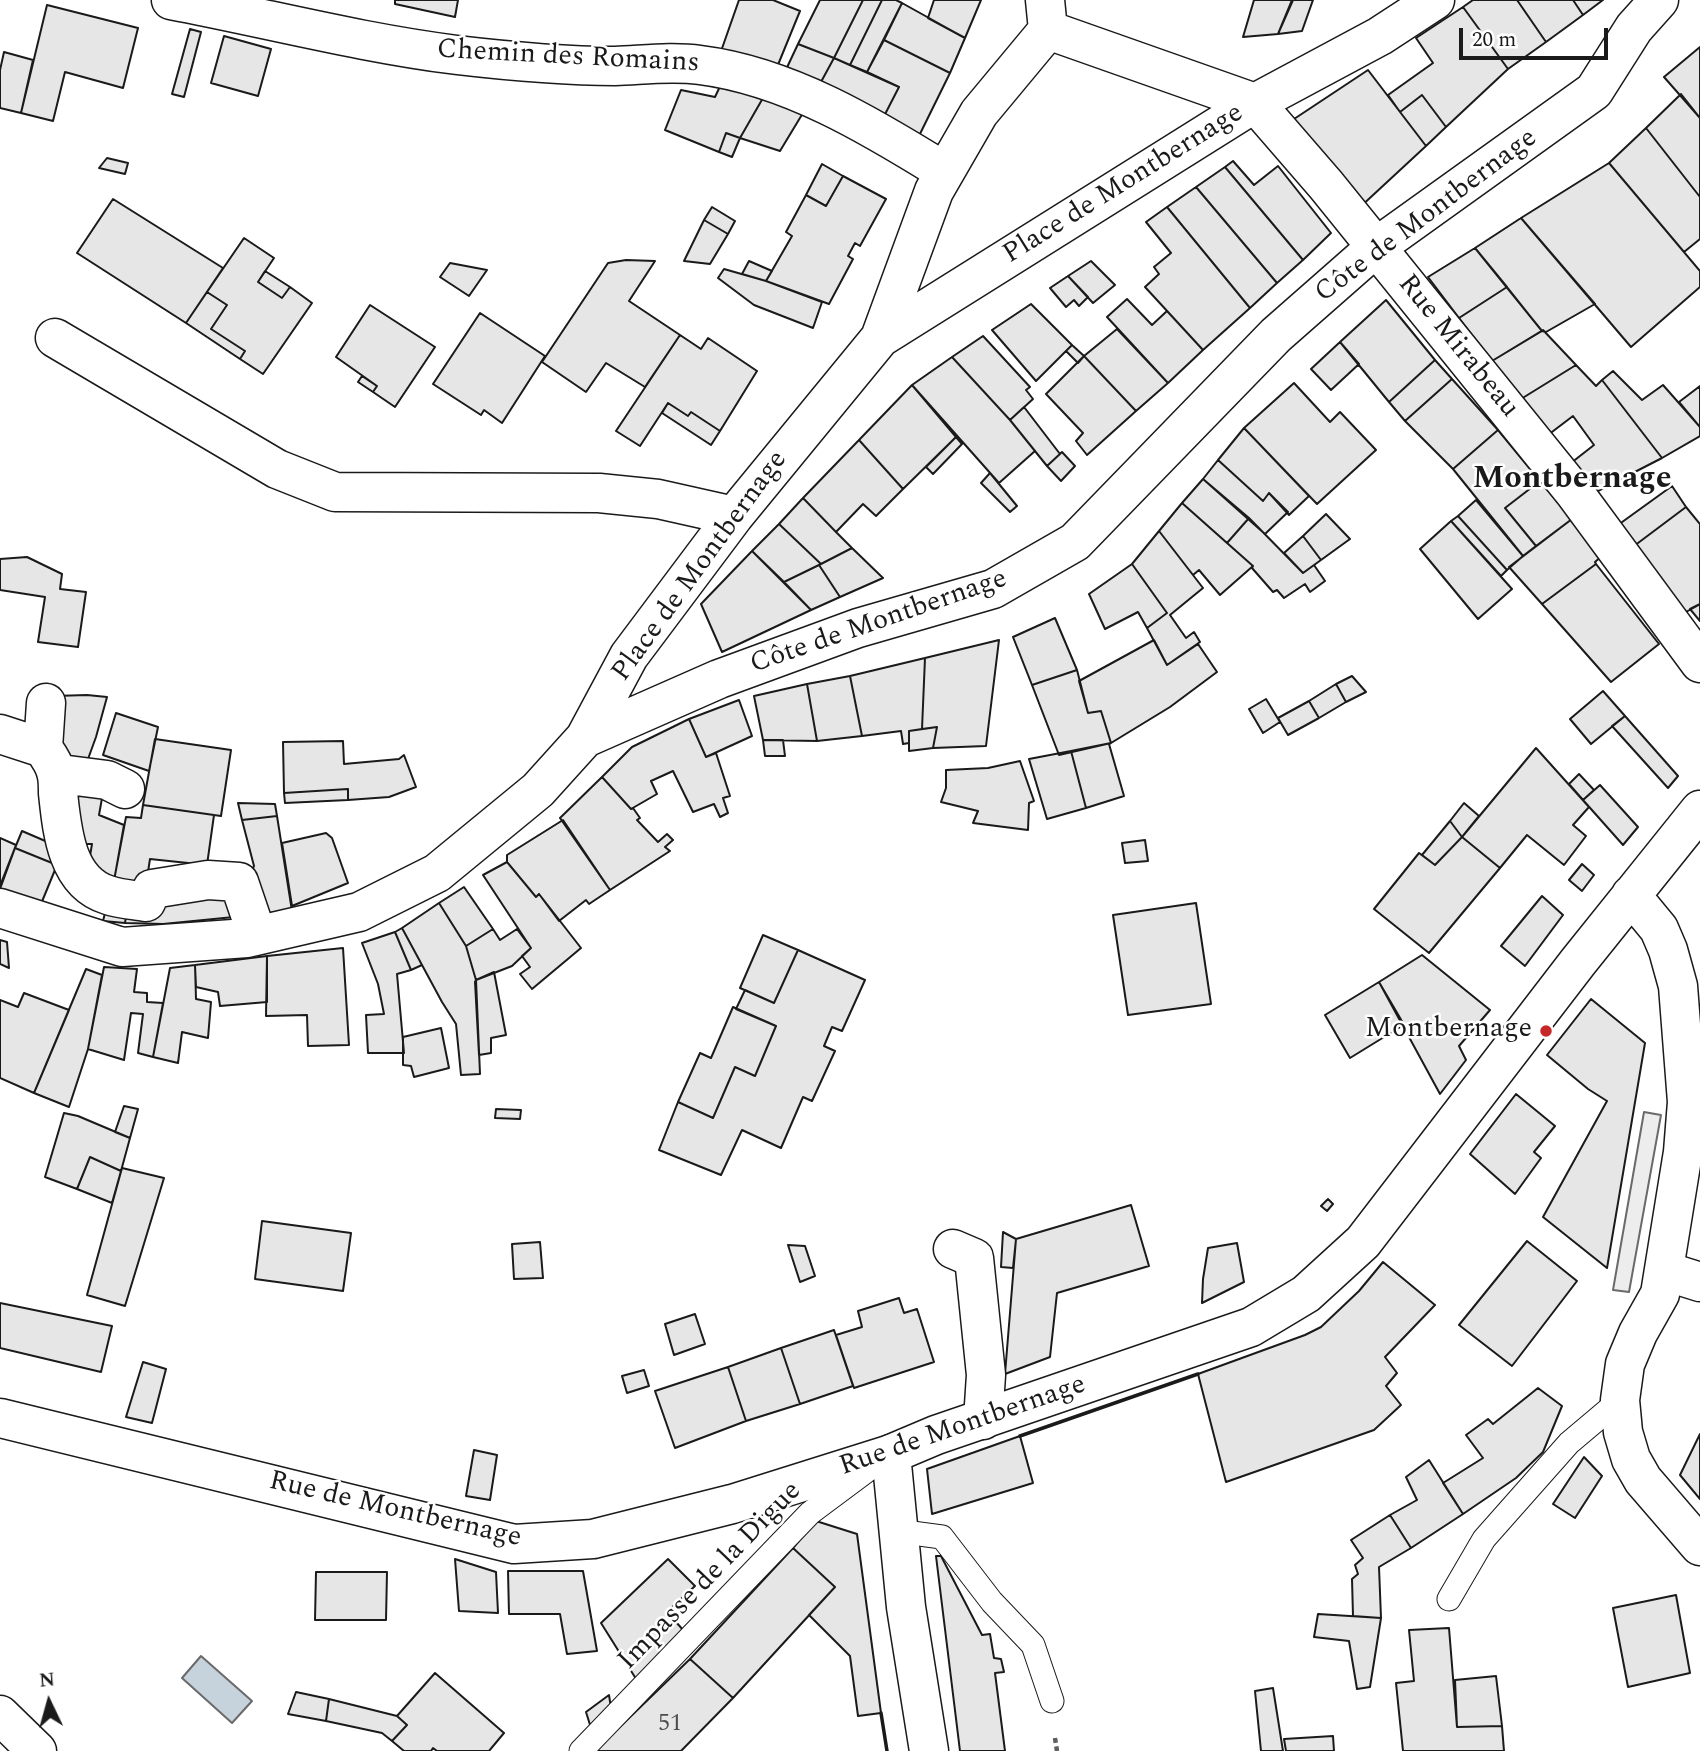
<!DOCTYPE html>
<html>
<head>
<meta charset="utf-8">
<style>
	body { margin:0 }
	#map { position:relative; width:1700px; height:1751px; overflow:hidden; background:#fff; font-family:Spectral,serif }
	canvas { display:block }
	.north { position:absolute; left:14px; top:1667px; width:70px; height:70px; -webkit-text-stroke:5px #fff; paint-order:stroke; rotate:355deg; font-size:19px; font-weight:700; line-height:28px; text-align:center; color:#1a1a1a }
	.north::after { content:''; display:block; margin:auto; width:24px; height:32px; background:#1a1a1a; clip-path:polygon(50% 0,100% 100%,50% 72%,0 100%) }
	.scale { position:absolute; left:1459px; top:28px; width:149px; height:32px; box-sizing:border-box; border:4px solid #1a1a1a; border-top:0; padding-left:9px; font-size:21px; line-height:24px; white-space:nowrap; color:#1a1a1a; -webkit-text-stroke:5px #fff; paint-order:stroke }
</style>
</head>
<body>
<div id="map">
<canvas width="1700" height="1751"></canvas>
<div class="north">N</div>
<div class="scale">20 m</div>
</div>
<script>
const context = document.querySelector('canvas').getContext('2d');
context.lineJoin = 'round';
function paint(path, color) { context.fillStyle = color; context.fill(path, 'evenodd'); }
function trace(path, color, width, dash) { context.strokeStyle = color; context.lineWidth = width; context.lineCap = dash ? 'butt' : 'round'; context.setLineDash(dash || []); context.stroke(path); }
function label(font, color, halo, rows, align = 'center') {
  context.font = font + ' Spectral,serif'; context.lineWidth = 5; context.setLineDash([]); context.textBaseline = 'middle'; context.strokeStyle = halo; context.fillStyle = color; for (const [text, x, y, turn = 0] of rows) {
    context.save(); context.translate(x, y); context.rotate((+turn || 0) * Math.PI / 180); context.textAlign = isNaN(turn) ? turn : align; if (halo) context.strokeText(text, 0, 0); context.fillText(text, 0, 0); context.restore();
  }
}
const parking = new Path2D(`
	M1644,1112l17,3 -32,177 -16,-2z`);
const water = new Path2D(`
	M201,1656l51,45 -20,22 -50,-45z`);
const building = new Path2D(`
	M395,0h63l-3,17 -60,-13z
	M739,0h34l27,11 -27,66 -54,-20z
	M820,0h43l-29,58 -36,-14z
	M863,0h19l-32,65 -16,-7z
	M882,0h14l6,3 -35,69 -17,-7z
	M934,0h47l-16,38 -37,-20z
	M1254,0h38l-14,34 -35,3z
	M1293,0h20l-11,31 -24,3z
	M1473,0h44l29,42 -38,27 -45,-62z
	M1517,0h56l10,15 -37,27z
	M1573,0h30l-20,15z
	M902,3l63,35 -15,35 -66,-33z
	M47,5l91,23 -15,60 -58,-16 -12,49 -32,-8z
	M1463,7l45,62 -62,58 -24,-32 -22,17 -12,-17 45,-32 -17,-25z
	M190,29l11,3 -17,65 -12,-3z
	M224,36l47,13 -13,47 -47,-13z
	M884,40l66,33 -34,69 -36,-18 19,-37 -32,-15z
	M798,44l36,14 -19,35 -32,-17z
	M1700,47v71l-36,-41z
	M4,52l29,8 -12,53 -21,-5v-38z
	M834,58l65,29 -19,37 -65,-31z
	M1368,70l58,76 -68,63 -70,-86z
	M723,80l44,11 -27,47 -14,-5 -7,19 -54,-22 16,-40 34,7z
	M767,91l42,12 -29,48 -40,-13z
	M1681,94l19,24v79l-54,-69z
	M1422,95l24,32 -20,19 -26,-34z
	M1646,128l54,69v42l-16,13 -75,-89z
	M726,133l14,5 -8,19 -13,-5z
	M107,158l21,5 -3,11 -26,-6z
	M1233,161l21,24 24,-19 53,67 -28,27 -78,-93z
	M1609,163l91,108v16l-69,60 -110,-129z
	M822,164l21,12 -17,30 -20,-11z
	M1225,167l78,93 -26,23 -81,-96z
	M843,176l43,23 -26,47 -5,-3 -7,13 5,3 -24,45 -63,-23 26,-45 -6,-4 20,-37 20,11z
	M1196,187l81,96 -27,25 -83,-101z
	M113,199l110,69 -37,55 -109,-70z
	M712,207l23,14 -7,13 -24,-14z
	M1167,207l83,101 -47,42 -58,-63 14,-13 -5,-7 17,-14 -25,-31z
	M1521,218l74,86 -49,28 -4,-1 -67,-83z
	M704,220l24,14 -18,30 -26,-3z
	M244,238l30,20 -16,24 24,16 8,-11 22,16 -49,71 -23,-15 5,-8 -34,-22 16,-24 -20,-13z
	M1475,248l32,39 -48,31 -31,-41z
	M626,260l29,1 -26,40 51,34 -35,52 -39,-24 -20,29 -44,-30 66,-99z
	M749,261l23,10 -6,10 -24,-7z
	M1091,261l24,24 -22,18 -25,-27z
	M450,263l37,7 -18,26 -29,-19z
	M724,269l42,12 56,21 -9,26 -59,-23 -36,-27z
	M265,271l25,16 -8,11 -24,-16z
	M1068,276l20,21 -9,9 -5,-6 -8,7 -16,-19z
	M1507,287l35,44 -50,30 -33,-43z
	M207,292l20,13 -16,24 34,22 -5,8 -54,-36z
	M1127,299l25,26 15,-14 36,39 -35,33 -61,-66z
	M1386,300l49,60 -46,42 -49,-60z
	M1031,304l41,41 -36,36 -44,-51z
	M370,305l65,42 -40,60 -22,-15 4,-6 -41,-29z
	M480,313l65,43 -43,67 -18,-13 -3,5 -48,-31z
	M1117,329l51,54 -32,28 -52,-55z
	M1543,330l33,35 -55,34 -29,-38z
	M680,335l21,14 7,-11 49,33 -37,60 -29,-19 -3,4 -20,-13 -28,43 -24,-15z
	M983,336l47,51 -4,3 7,9 -23,21 -58,-63z
	M1340,342l19,22 -28,26 -20,-21z
	M1072,345l12,11 -6,7 -12,-12z
	M1084,356l52,55 -49,44 -11,-14 7,-8 -37,-39z
	M952,357l58,63 25,31 -36,32 -87,-98z
	M1435,360l17,19 -47,42 -16,-19z
	M1576,365l20,21 6,-6 60,78 -68,35 -23,-30 23,-18 -21,-29 -25,19 -27,-36z
	M1613,371l29,29 21,-15 37,42v9l-38,22 -60,-78z
	M362,376l15,10 -4,6 -15,-10z
	M1452,379l46,51 -45,39 -48,-48z
	M1294,383l36,39 10,-10 36,38 -59,54 -73,-76z
	M912,385l44,52 -53,52 -44,-49z
	M1700,386v41l-21,-25z
	M668,403l20,13 3,-4 29,19 -9,14 -49,-32z
	M1024,407l36,47 -13,12 -37,-46z
	M1244,428l65,68 -20,19 -20,-22 -6,8 -45,-41z
	M1498,430l42,51 -35,27 31,38 -13,10 -70,-87z
	M956,437l6,7 -29,30 -7,-7z
	M859,440l44,49 -27,27 -13,-12 -27,28 -33,-34z
	M1062,452l13,14 -14,15 -14,-15z
	M1218,460l45,41 6,-8 19,19 -23,22 -62,-55z
	M990,473l27,33 -7,6 -29,-29z
	M1203,479l46,39 -22,25 -45,-40z
	M1540,481l32,38 -36,27 -31,-38z
	M1672,486l14,21 -52,39 -16,-21z
	M803,498l33,34 16,16 -31,16 -42,-40z
	M1476,500l47,56 -16,14 -49,-54z
	M1182,503l71,63 -33,29 -21,-25 -6,5 -34,-44z
	M1686,507l14,17v80l-14,8 -52,-66z
	M1326,514l24,25 -29,21 -18,-24z
	M1458,516l49,54 -6,6 -50,-55z
	M1249,518l54,55 11,-8 11,16 -15,11 -5,-8 -21,14 -7,-8 -4,2 -21,-24 1,-2 -26,-23z
	M1572,519l31,36 -8,7 1,2 -54,40 -33,-37z
	M1451,521l61,68 -34,30 -58,-70z
	M779,524l42,40 -37,18 -32,-31z
	M1159,531l44,57 -33,27 16,23 8,-6 6,10 -33,23 -20,-37 20,-15 -35,-49z
	M1303,536l18,24 -18,13 -19,-20z
	M852,548l31,30 -43,19 -21,-32z
	M752,551l59,59 -89,42 -21,-48z
	M27,557l35,17 -2,15 26,3 -8,55 -40,-5 7,-45 -45,-7v-31z
	M1132,564l35,49 -20,15 -9,-16 -33,17 -16,-35z
	M1596,564l63,80 -48,38 -69,-78z
	M819,565l21,32 -29,13 -27,-28z
	M1700,604v17l-10,-12z
	M1055,618l22,52 -45,15 -19,-48z
	M999,640l-13,106 -53,2 4,-21 -15,2 3,-71z
	M1154,640l13,25 31,-21 19,28 -47,35 -59,36 -10,-32 -13,2 -9,-32z
	M925,658l-3,71 -13,2v12l-6,1 -2,-13 -39,5 -12,-60z
	M1077,670l11,43 13,-2 10,32 -52,12 -27,-70z
	M850,676l12,60 -45,5 -10,-57z
	M1352,676l14,16 -20,10 -10,-18z
	M807,684l10,57 -54,-1 -9,-44z
	M1336,684l10,18 -27,16 -10,-17z
	M1603,691l22,25 -34,28 -21,-25z
	M87,695l20,2 -11,40 -12,33 -25,-2 -5,-72z
	M1266,699l14,23 -17,11 -14,-24z
	M739,700l13,36 -46,21 -17,-38z
	M1309,701l10,17 -31,17 -10,-17z
	M116,713l42,14 -9,44 -46,-16z
	M1625,716l53,60 -10,12 -56,-62z
	M689,719l17,38 10,-4 14,43 -7,2 5,15 -8,4 -6,-13 -21,8 -20,-41 -22,10 6,13 -26,15 -29,-32 30,-30z
	M937,727l-4,21 -24,3v-20z
	M155,739l76,11 -10,66 -78,-11z
	M763,740h20l2,16h-20z
	M343,741l1,23 55,-5 5,-4 12,32 -27,10 -41,3v-11l-64,4 -1,-51z
	M1111,743l-2,1 15,52 -38,12 -15,-57z
	M1536,748l53,59 -16,18 13,11 -22,29 -37,-30 -27,33 -38,-31z
	M1071,751l15,57 -39,11 -18,-60z
	M1020,761l14,40 -5,2 -1,27 -55,-7 5,-12 -37,-9 5,-14v-18l42,-2z
	M1579,774l15,16 -11,10 -14,-16z
	M602,777l29,32 2,-1 7,10 -3,2 21,22 9,-8 6,6 -8,7 5,4 -60,39 -50,-72z
	M73,781l31,6 -5,28 25,10 -10,56 -27,-7 5,-30h-19z
	M1600,785l38,42 -15,18 -40,-45z
	M348,789v11l-63,3 -1,-10z
	M238,803l37,1 2,12 -35,4z
	M1464,803l15,13 -17,21 -12,-16z
	M143,805l71,10 -7,50 -57,-6 -6,39 -32,-7 14,-74 15,1z
	M277,816l15,95 -33,3 -10,-38 5,-10 -12,-46z
	M563,820l47,70 -21,14 -3,-4 -27,21 -20,-27 -3,3 -29,-35v-7z
	M1450,821l12,16 -27,28 -13,-10z
	M22,831l35,15v19l-42,-17z
	M326,833l6,5 16,45 -56,23 -10,-63z
	M1462,837l38,31 -71,85 -55,-44 45,-56 16,12z
	M0,838l16,7 -16,41z
	M1145,840l3,21 -23,2 -3,-20z
	M15,848l42,17 -16,39 -41,-15z
	M507,862l29,35 3,-3 42,54 -49,41 -12,-15 10,-7 -8,-11 9,-8 -48,-73z
	M1582,864l12,11 -12,16 -13,-11z
	M464,887l29,42 -27,17 -27,-43z
	M227,888l7,29 -71,7 -38,-1 3,-18z
	M1542,896l21,19 -38,51 -24,-20z
	M108,901l20,4 -3,18 -22,-2z
	M439,903l27,43 10,34 4,94 -19,1 -5,-51 -14,-22 -40,-74z
	M1196,903l15,101 -83,11 -15,-100z
	M402,928l20,37 -11,5 -16,-38z
	M493,929l7,11 17,-11 14,19 -19,18 -36,14 -10,-34z
	M395,932l16,38 -14,4 7,79h-36l-2,-38 18,-1 -6,-30 -16,-41z
	M763,935l35,15 -24,53 -34,-15z
	M0,940l7,2 2,26 -9,-4z
	M343,948l6,97 -41,1 -1,-31 -41,1 1,-60z
	M798,950l67,30 -23,51 -10,-4 -8,19 11,5 -23,50 -9,-4 -22,51 -39,-18 -21,45 -62,-25 19,-48 35,16 22,-51 20,9 21,-50 -40,-17 9,-19 29,13z
	M1422,955l68,55 -31,36 7,14 -26,34 -61,-112z
	M267,956v46l-47,4 -2,-14 -22,-5 -1,-22z
	M195,965l1,34 15,3 -3,36 -26,-6 -4,31 -25,-6 17,-89z
	M104,967l33,2 -3,23 13,1v9l16,1 -10,54 -15,-4 5,-39 -12,-1 -7,47 -36,-11z
	M86,969l16,6 -14,74 -19,58 -35,-14z
	M494,972l12,63 -15,3v15l-12,2 -4,-73 1,-2z
	M1379,982l24,41 -1,3 -52,32 -25,-43z
	M24,993l45,17 -35,83 -34,-15v-78l18,7z
	M1591,999l54,44 -38,225 -64,-51 64,-116 -19,-12 -41,-34z
	M733,1007l43,19 -21,50 -20,-9 -22,51 -35,-16 22,-49 11,5z
	M441,1028l8,40 -35,9 -3,-11 -8,-1v-28z
	M1516,1094l39,32 -21,26 7,6 -26,36 -45,-40z
	M124,1106l14,3 -8,29 -15,-6z
	M496,1109l25,1 -1,9 -25,-1z
	M64,1113l14,3 52,22 -9,33 -31,-14 -13,32 -32,-12z
	M90,1157l31,14 -9,32 -35,-14z
	M122,1168l42,10 -39,128 -38,-11z
	M1328,1199l5,5 -6,7 -6,-5z
	M1131,1205l18,61 -92,27 -7,64 -45,17 11,-135z
	M262,1221l89,12 -8,58 -88,-12z
	M1003,1232l13,7 -3,29 -12,-1z
	M1527,1241l50,40 -65,85 -53,-41z
	M540,1242l3,36 -29,1 -2,-35z
	M1237,1243l7,39 -42,21 1,-24 5,-31z
	M788,1245l17,1 10,30 -15,6z
	M1383,1262l52,43 -50,52 12,16 -11,13 15,19 -27,25 -148,52 -28,-108 107,-39 16,-8 38,-36z
	M899,1298l5,15 13,-4 17,53 -80,26 -18,-53 26,-8 -4,-16z
	M0,1303l112,23 -11,46 -101,-24z
	M695,1314l10,30 -31,11 -9,-31z
	M834,1330l19,56 -53,18 -19,-56z
	M781,1348l19,56 -54,17 -18,-54z
	M143,1362l23,7 -14,54 -26,-6z
	M728,1367l18,54 -71,27 -20,-57z
	M644,1370l5,16 -22,7 -5,-17z
	M1538,1388l24,18 -19,46 -27,26 -53,36 -20,-31 40,-25 -17,-23 22,-16 5,5z
	M1700,1434v65l-20,-24z
	M1020,1436l13,47 -101,31 -5,-45z
	M474,1450l23,5 -7,45 -24,-4z
	M1584,1457l18,19 -27,42 -22,-14z
	M1429,1460l34,54 -52,34 -21,-33 27,-15 -11,-23z
	M1390,1515l21,33 -32,19 2,51 -28,-2 -1,-37 6,-5 -3,-9 8,-7 -12,-18z
	M816,1521l41,13 24,179 -23,3 -8,-60 -41,-41 26,-28 -42,-39z
	M793,1548l42,39 -102,111 -43,-39z
	M936,1556h5l41,79 8,-1 4,24 7,1 3,13 -9,1 10,78h-45z
	M455,1559l41,13 2,41 -39,-2z
	M668,1559l27,27 -28,26 17,19 -46,51 -37,-59z
	M508,1571h75l14,80 -30,3 -7,-40h-51z
	M316,1572h71l-1,48h-71z
	M1676,1595l14,78 -62,14 -15,-79z
	M1318,1614l63,4 -11,69 -13,2 -8,-48 -35,-4z
	M1449,1628l8,99 45,-1 2,25h-101l-7,-68 18,-2 -5,-51z
	M690,1659l43,39 -52,53h-86z
	M435,1673l69,60 -15,18h-52l-4,-3 -2,3h-27l-12,-10 15,-16 -10,-9z
	M1496,1676l6,50 -45,1 -2,-47z
	M1273,1688l10,63h-22l-6,-60z
	M296,1692l33,7 -3,22 -38,-7z
	M609,1695l2,13 -20,20 -5,-16z
	M329,1699l68,17 10,9 -15,16 -10,-8 -56,-12z
	M1333,1736l1,15h-48l-2,-12z`);
const path = new Path2D(`
	M1055,1738l2,13`);
const lane = new Path2D(`
	M897,1531l45,6 50,65 41,43 19,56
	M1449,1599l35,-60 85,-96 51,-43
	M581,1751l229,-238 55,-41`);
const street = new Path2D(`
	M171,0c95,18 190,43 286,55 51,6 107,11 158,11 28,-1 57,-5 85,-1 88,11 171,61 245,107
	M1048,30l207,73
	M1255,103l71,82 248,307 126,171
	M55,338l222,131 58,23 264,1 59,6 76,17
	M880,338l375,-235 125,-67 55,-36
	M0,734l43,14c5,7 11,15 13,24 2,6 2,14 2,21 4,37 8,89 50,102 12,4 26,5 38,7l6,-13 56,-9 31,2 18,53
	M585,738l44,-82 105,-140 146,-178 54,-147 45,-78 69,-83 -3,-30
	M43,748l3,-45
	M58,789l10,-14 39,5 18,9
	M0,908l122,39 125,-9 112,-26 78,-39 101,-83 47,-52 134,-59 139,-51 135,-39 82,-47 201,-207 99,-87 219,-157 40,-63 25,-28
	M953,1249l21,9 12,117 -3,45
	M1665,1271l35,11
	M0,1418l514,126 79,-5 139,-35 159,-50`);
const secondary = new Path2D(`
	M1631,895l28,34 9,21 10,36 9,116 -4,50 -23,142 -22,39 -13,31 -5,36 3,32 8,27 12,21 57,66
	M0,1715l37,36
	M929,1751l-23,-144 -15,-153 45,-19 315,-108 55,-33 57,-52 215,-280 122,-152`);
const wall = new Path2D(`
	M1020,1436l178,-62
	M881,1713l6,38`);
const markers = [
	[1546,1031,7,"#c62828"]
];
const numberNames = [
	["51",670,1725]
];
const streetNames = [
	["Chemin des Romains",568,58,3],
	["Place de Montbernage",1124,185,-32],
	["Côte de Montbernage",1427,217,-37],
	["Rue Mirabeau",1457,347,51],
	["Place de Montbernage",701,567,-54],
	["Côte de Montbernage",879,623,-19],
	["Rue de Montbernage",963,1427,-19],
	["Rue de Montbernage",395,1511,13],
	["Impasse de la Digue",711,1577,-46]
];
const poiNames = [
	["Montbernage",1532,1031]
];
const quarterNames = [
	["Montbernage",1572,481]
];
paint(parking, '#ededed');
trace(parking, '#6a6a6a', 2);
paint(water, '#c6d2dc');
trace(water, '#6a6a6a', 2);
paint(building, '#e6e6e6');
trace(building, '#1a1a1a', 2);
trace(lane, '#1a1a1a', 25);
trace(street, '#1a1a1a', 41);
trace(secondary, '#1a1a1a', 41);
trace(path, '#5f5f5f', 4.5, [5, 3.5]);
trace(lane, '#fff', 23);
trace(street, '#fff', 38);
trace(secondary, '#fff', 38);
trace(wall, '#1a1a1a', 3.5);
for (const [x, y, r, color] of markers) { const dot = new Path2D(); dot.arc(x, y, r, 0, 2 * Math.PI); context.fillStyle = color; context.fill(dot); trace(dot, '#fff', 2.5); }
label('24px', '#4d4d4d', null, numberNames);
label('28px', '#1a1a1a', '#fff', streetNames);
label('28px', '#1a1a1a', '#fff', poiNames, 'right');
label('bold 32px', '#1a1a1a', '#fff', quarterNames);
</script>
</body>
</html>
